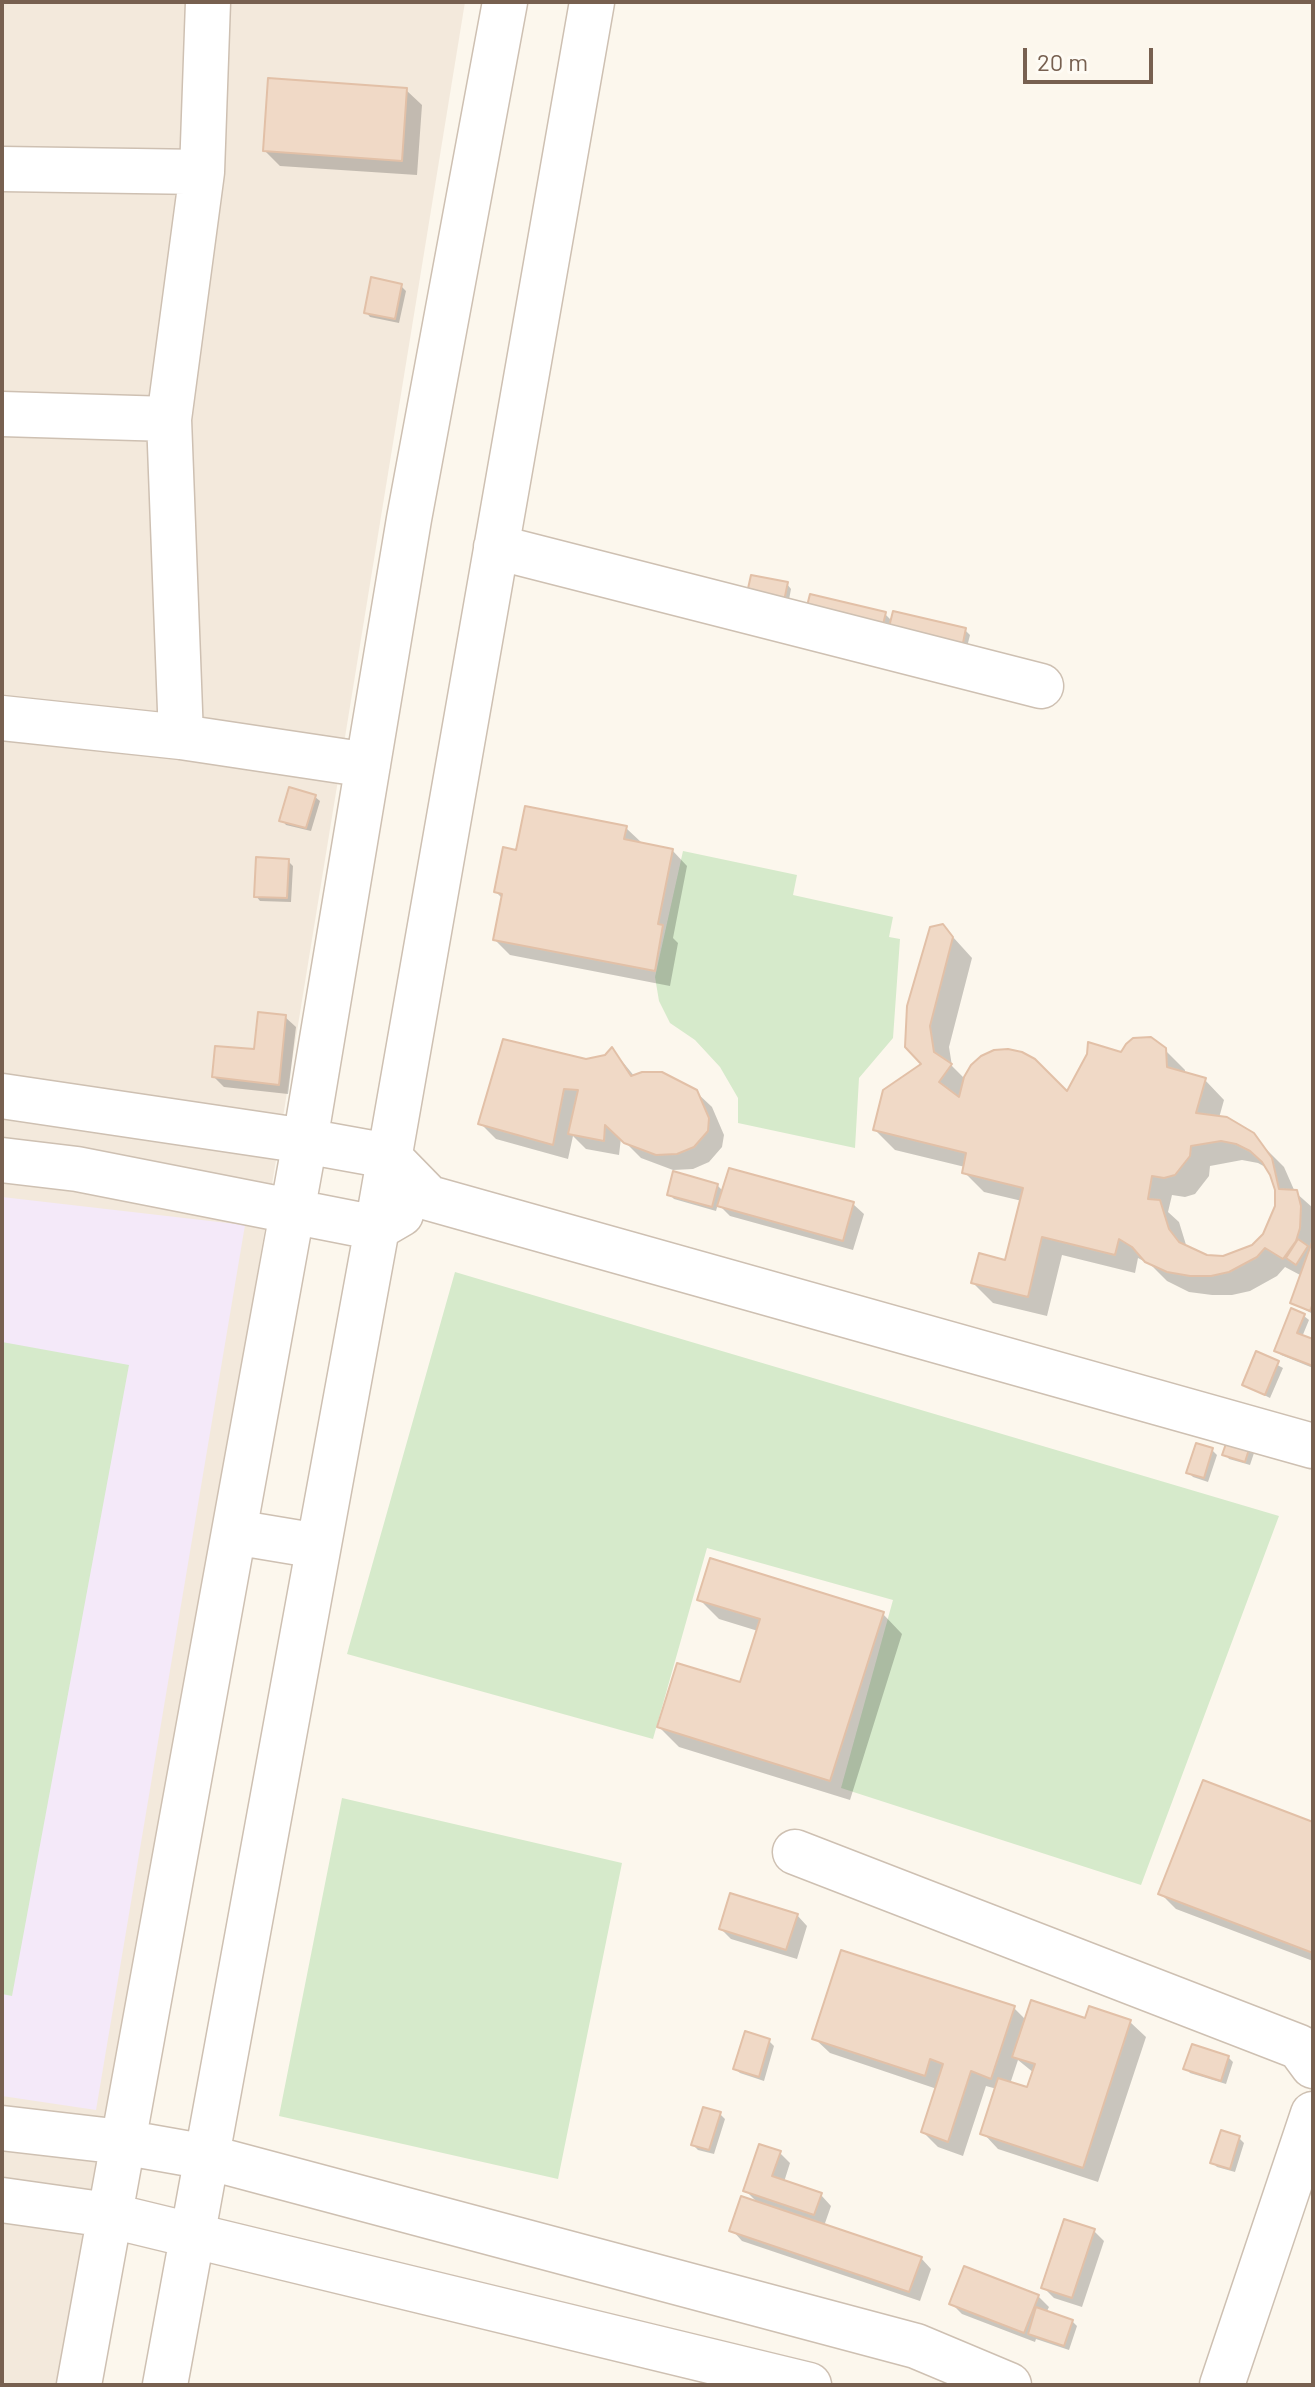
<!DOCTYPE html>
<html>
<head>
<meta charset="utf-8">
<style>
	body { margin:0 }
	#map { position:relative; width:1315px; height:2387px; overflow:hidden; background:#fcf7ed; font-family:Barlow,sans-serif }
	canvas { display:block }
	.frame { position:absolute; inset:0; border:4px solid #776050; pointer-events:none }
	.scale { position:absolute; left:1023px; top:48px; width:130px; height:36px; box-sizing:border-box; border:4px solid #776050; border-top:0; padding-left:10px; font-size:24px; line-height:28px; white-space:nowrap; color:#776050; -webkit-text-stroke:6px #fefbf4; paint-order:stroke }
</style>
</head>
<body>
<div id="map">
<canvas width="1315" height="2387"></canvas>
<div class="frame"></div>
<div class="scale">20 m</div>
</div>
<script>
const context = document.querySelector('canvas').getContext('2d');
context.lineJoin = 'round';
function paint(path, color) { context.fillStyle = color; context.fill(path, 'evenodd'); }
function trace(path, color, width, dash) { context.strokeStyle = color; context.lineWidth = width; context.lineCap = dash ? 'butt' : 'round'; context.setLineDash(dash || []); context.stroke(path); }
const residential = new Path2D(`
	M2,2h463l-389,2383h-74z`);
const education = new Path2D(`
	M2,1197l243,28 -149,885 -94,-14z`);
const green = new Path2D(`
	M683,851l114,24 -4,20 100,22 -4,20 11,2 -7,99 -34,40 -4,70 -117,-25v-25l-18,-31 -25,-27 -25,-17 -11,-22 -4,-24z
	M455,1272l824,244 -138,369 -300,-97 52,-188 -186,-52 -54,191 -306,-85z
	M2,1342l127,23 -117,631 -10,-2z
	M342,1798l280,65 -64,316 -279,-63z`);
const shadow = new Path2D(`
	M406,90l16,15 -5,70 -137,-9 -15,-15z
	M401,286l5,5 -7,32 -29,-6 -4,-5z
	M752,577l35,7 4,5 -3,16z
	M885,614l7,7 73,9 5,5 -4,16 -153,-36z
	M315,797l5,4 -9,30 -25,-6 -4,-5z
	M626,828l16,15 30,7 15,16 -14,72 5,5 -8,43 -160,-31 -15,-15 8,-41 -7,-7 22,-40z
	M288,861l5,5 -2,36 -31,-1 -4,-5z
	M943,926l29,32 -23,89 3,19 13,13 103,15 54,-39 43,-5 20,20v4l20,6 19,20 -5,18 44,28 21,21 11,25 18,16v106l-21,-11 10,-27 -17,-9 -8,9 -27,15 -18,4h-20l-23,-3 -22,-11 -16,-16 -13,-7 -3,15 -73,-18 -15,61 -54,-13 -20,-20 34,-21 15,-61 -38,-9 -20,-20 1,-5 -70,-17 -20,-20 49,-65zM1242,1160l16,3 11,6 8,21v16l-12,30 -12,11 -30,11 -17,-1 -19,-9 -8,-26 -11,-10 4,-17 13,2 10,-3 14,-18 1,-10z
	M285,1017l11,10 -8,67 -64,-7 -10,-10 41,-25z
	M613,1050l22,27 60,14 17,16 12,28 -2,12 -13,15 -16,7 -20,1 -32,-12 -20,-20 -2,17 -33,-6 -13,-13 -5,23 -72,-20 -16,-16 106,-62 21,-4z
	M717,1185l7,7 129,12 11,10 -11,36 -123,-34 -12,-12 -2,7 -42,-12 -5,-5z
	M1304,1316l5,4 -7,17 11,4v27l-32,-13 -5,-5z
	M1257,1354l26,14 -13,30 -26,-13z
	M1212,1450l5,5 -9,27 -15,-5 -5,-5z
	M1255,1450l-5,15 -21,-6 -4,-5z
	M699,1599l184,15 19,20 -52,166 -171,-53 -20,-20 82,-42 17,-54 -39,-12z
	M1313,1824v137l-137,-52 -15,-15z
	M797,1915l10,11 -10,33 -66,-20 -10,-10z
	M1014,2008l12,12 104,2 16,15 -48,145 -100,-33 -15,-16 14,-44 -11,-3 -23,70 -25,-9 -15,-15 14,-43 -107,-36 -16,-15zM1018,2060l16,13 -6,17 -18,-6z
	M769,2041l5,5 -10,35 -24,-8 -5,-4z
	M1228,2057l5,5 -7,22 -36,-11 -4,-5z
	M720,2114l5,5 -11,35 -16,-4 -5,-5z
	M1239,2138l5,5 -9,29 -18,-5 -5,-5z
	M780,2153l10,10 -6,19 37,13 10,11 -7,20 97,32 10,11 -11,32 -178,-60 -10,-11 27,-26 -14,-14z
	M1094,2231l10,10 -22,66 -28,-9 -10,-10z
	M1038,2296l11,11 -3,6 26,8 5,5 -8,24 -33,-11 -1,3 -73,-28 -11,-11z`);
const building = new Path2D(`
	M268,78l139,10 -5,73 -139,-10z
	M371,277l31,7 -7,35 -31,-6z
	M751,575l37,7 -4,19 -37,-8z
	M810,594l76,18 -4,17 -76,-19z
	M893,611l73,17 -4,20 -74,-17z
	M289,787l27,8 -10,33 -27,-7z
	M525,806l102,20 -3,13 49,10 -15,75 5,1 -8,46 -162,-31 9,-46 -8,-2 9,-45 13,3z
	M256,857l33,2 -2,39 -33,-1z
	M943,924l10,13 -23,89 4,26 18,12 -13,18 20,15 5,-20 7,-12 10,-9 13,-6 14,-1 14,3 13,7 32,32 20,-37 1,-12 33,10 5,-8 7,-6 18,-1 15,11 1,19 39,11 -10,35 31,4 27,16 18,25 7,31 18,1 4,16 -1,22 -4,13 -13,18 -18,-11 -8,9 -28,15 -18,4h-21l-23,-4 -22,-10 -13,-15 -13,-8 -4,16 -73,-18 -14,60 -57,-14 8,-30 26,7 18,-72 -61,-15 4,-20 -93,-23 10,-40 38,-26 -16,-17 2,-41 23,-79zM1221,1141l15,3 14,7 12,11 8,13 5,15v16l-12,28 -11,11 -29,11 -16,-1 -28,-13 -10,-13 -9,-29 -12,-1 4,-23 12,2 11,-3 15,-19 1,-10z
	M258,1012l28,3 -7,70 -67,-8 3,-31 39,3z
	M503,1039l83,20 19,-4 7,-8 19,29 11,-4h20l35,18 12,28 -1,13 -14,16 -17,7 -21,1 -32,-12 -19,-18 -1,16 -36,-7 10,-44 -14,-1 -11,56 -75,-21z
	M729,1168l125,34 -11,39 -126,-35z
	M673,1171l45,13 -6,23 -45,-12z
	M1298,1239l10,7 -12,19 -10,-7z
	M1313,1239v64l-3,8 -20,-8z
	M1291,1308l14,6 -8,19 16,6v27l-39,-15z
	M1256,1351l23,10 -14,34 -23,-10z
	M1229,1435l22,8 -6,19 -23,-7z
	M1196,1443l17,5 -9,30 -18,-5z
	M710,1558l174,54 -54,169 -173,-54 20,-64 63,19 20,-63 -63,-19z
	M1203,1780l110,42v131l-155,-59z
	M730,1893l68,21 -12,36 -67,-21z
	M841,1950l174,56 -24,73 -20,-8 -23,71 -27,-10 22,-68 -13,-5 -5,17 -113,-37z
	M1031,2000l54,18 4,-12 42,14 -48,148 -103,-34 18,-56 29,9 8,-23 -23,-7z
	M745,2031l25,8 -11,38 -26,-8z
	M1192,2044l37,12 -8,25 -38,-12z
	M703,2107l18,5 -12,38 -18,-5z
	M1221,2130l19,6 -10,33 -20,-6z
	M759,2144l22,7 -9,25 50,17 -8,22 -71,-24z
	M741,2196l181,61 -13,35 -180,-61z
	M1064,2219l31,10 -23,69 -31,-10z
	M964,2266l75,29 -15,38 -75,-29z
	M1036,2307l37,13 -9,26 -36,-12z`);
const minor = new Path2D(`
	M2,169l200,3
	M2,414l167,5
	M496,547l545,139
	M2,718l179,19 187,28
	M181,737l-12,-318 33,-247 6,-170
	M2,1096l303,45 83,15 41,42 884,248
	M2,1160l75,9 300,59 24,-14
	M234,1532l84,14
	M795,1852l504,195 14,19
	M2,2128l120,14 85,15 709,189 93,39
	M2,2200l106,15 701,170
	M79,2385l226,-1244 104,-622 96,-517
	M165,2385l212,-1157 215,-1226
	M1222,2385l91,-271`);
paint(residential, '#f3e9dc');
paint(education, '#f4e9f9');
paint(green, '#d6eacb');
paint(shadow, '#0003');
paint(building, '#f0d9c6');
trace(building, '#e2c0a7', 2);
trace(minor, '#cec0b2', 47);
trace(minor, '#fff', 44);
</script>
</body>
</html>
